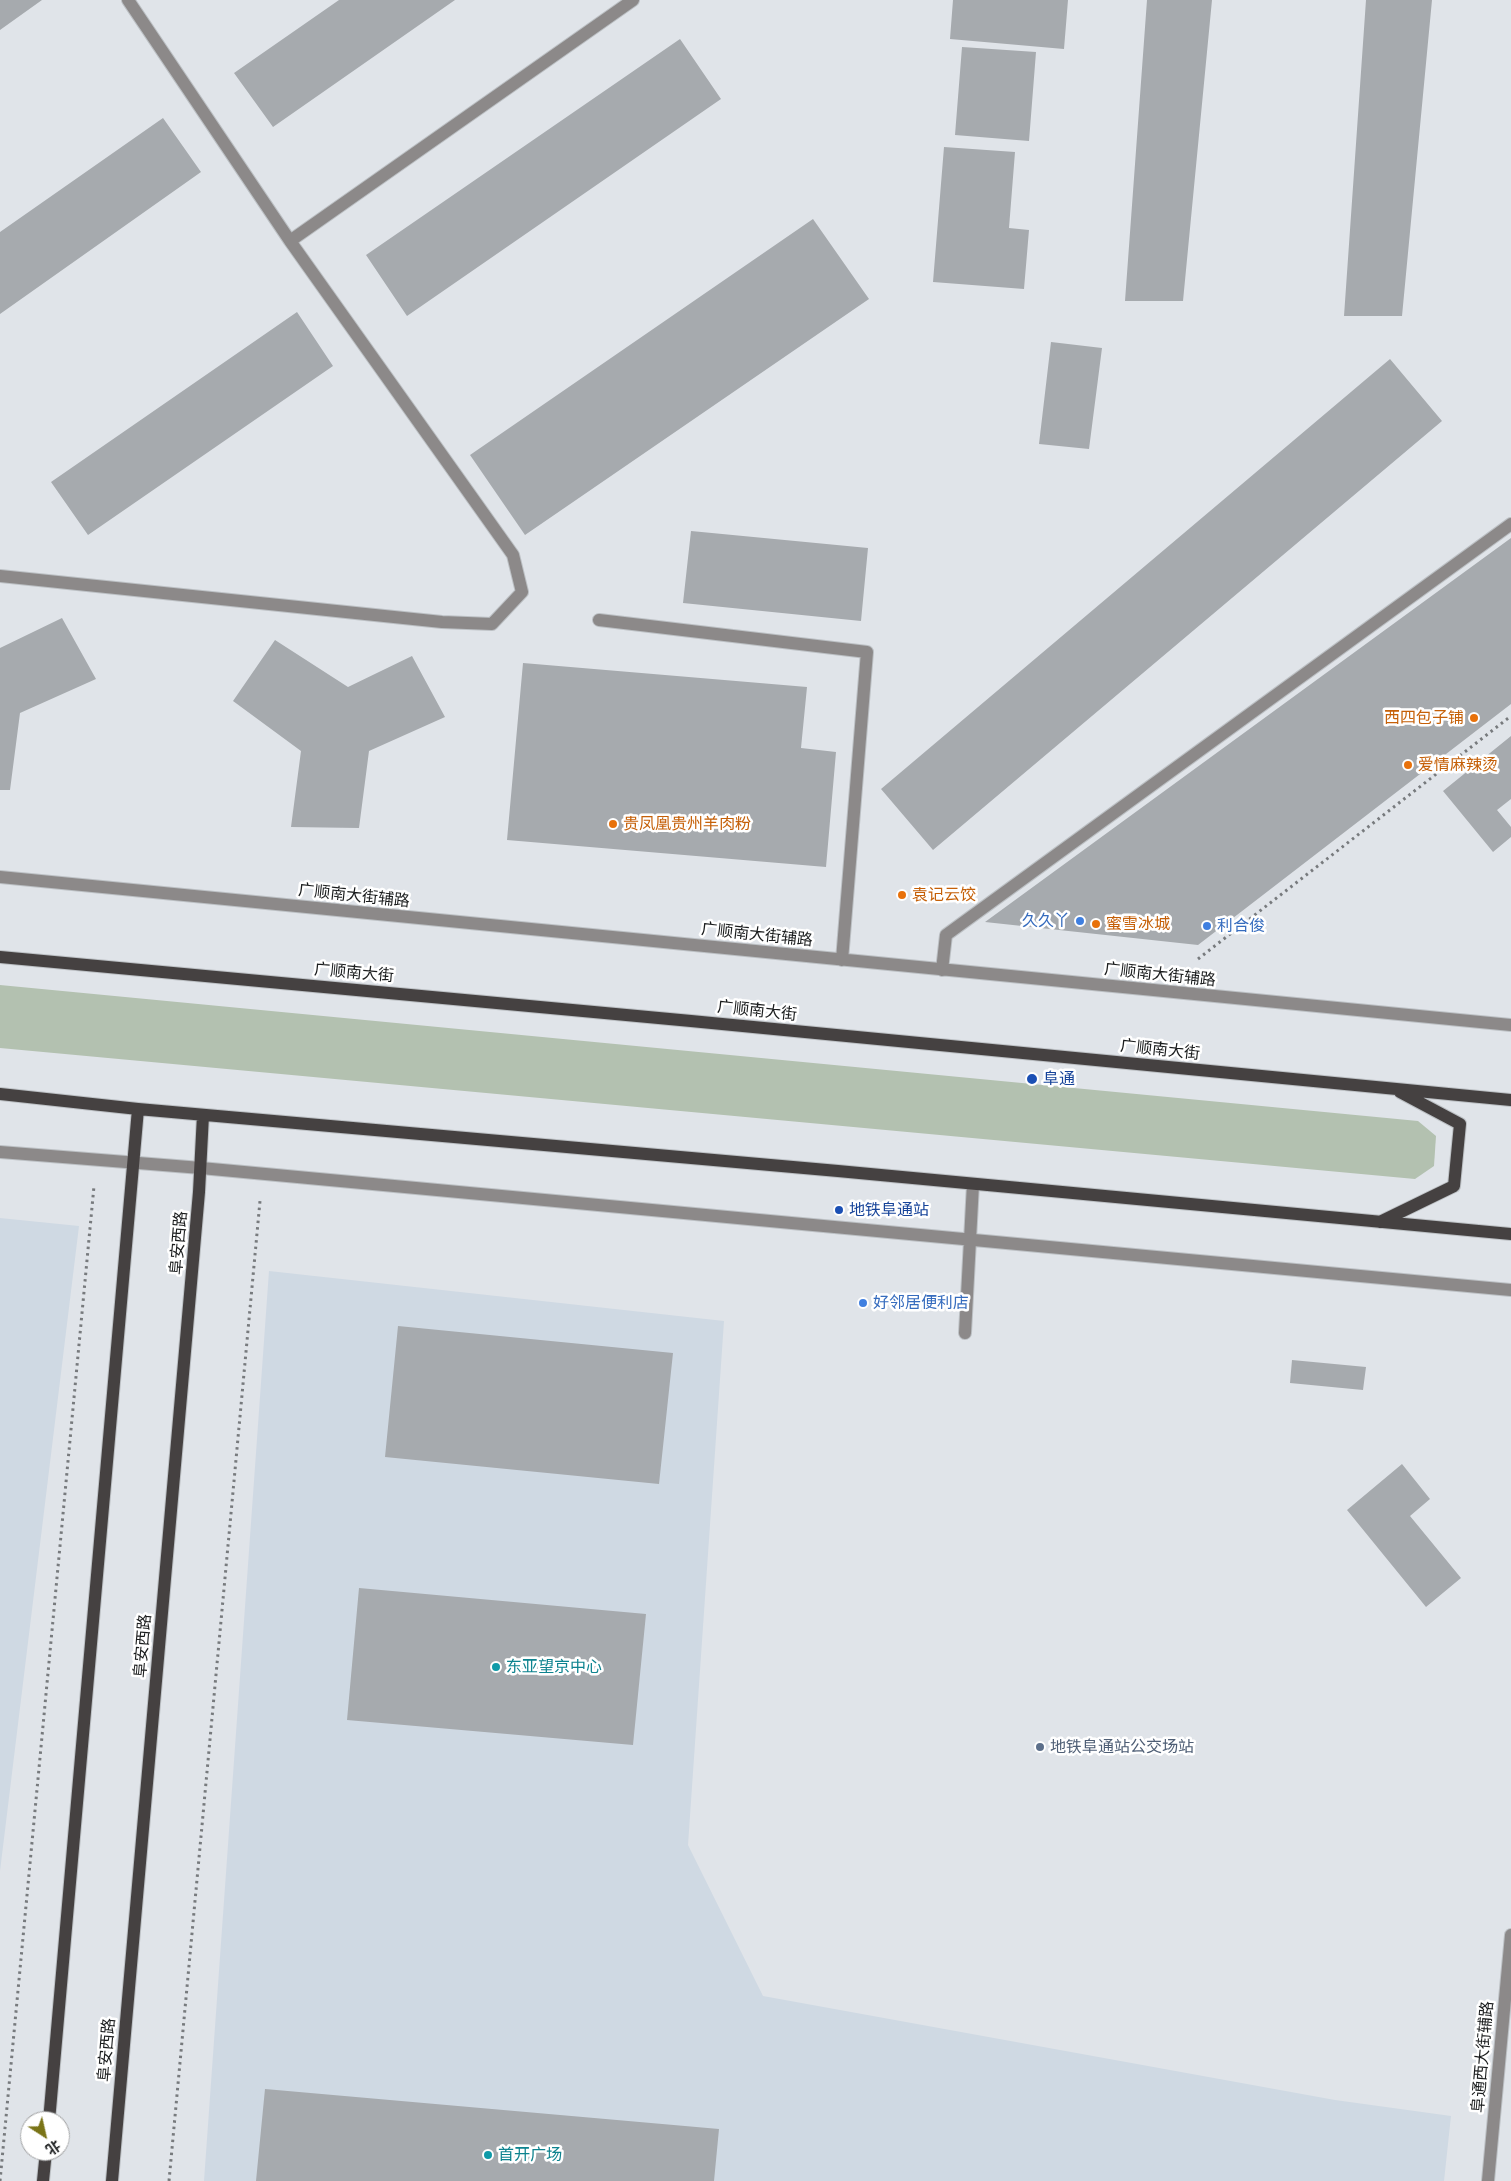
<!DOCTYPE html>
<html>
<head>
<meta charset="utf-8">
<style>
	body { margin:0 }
	#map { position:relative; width:1511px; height:2181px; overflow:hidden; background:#e0e4e9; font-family:Montserrat,"Noto Sans SC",sans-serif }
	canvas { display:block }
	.north { position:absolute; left:20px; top:2111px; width:50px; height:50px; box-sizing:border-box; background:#fff; border:1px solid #a3a4a5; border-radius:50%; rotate:145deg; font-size:14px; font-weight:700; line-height:20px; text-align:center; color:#1a1c1d }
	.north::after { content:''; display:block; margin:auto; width:18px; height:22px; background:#7a7417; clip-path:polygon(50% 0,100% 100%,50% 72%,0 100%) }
</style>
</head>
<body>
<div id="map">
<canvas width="1511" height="2181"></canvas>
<div class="north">北</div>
</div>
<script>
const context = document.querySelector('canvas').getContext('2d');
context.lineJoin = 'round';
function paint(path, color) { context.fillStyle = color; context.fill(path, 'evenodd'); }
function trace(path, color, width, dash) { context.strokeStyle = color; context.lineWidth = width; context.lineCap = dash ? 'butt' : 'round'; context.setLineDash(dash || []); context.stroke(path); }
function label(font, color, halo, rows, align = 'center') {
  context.font = font + ' Montserrat,"Noto Sans SC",sans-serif'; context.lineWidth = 5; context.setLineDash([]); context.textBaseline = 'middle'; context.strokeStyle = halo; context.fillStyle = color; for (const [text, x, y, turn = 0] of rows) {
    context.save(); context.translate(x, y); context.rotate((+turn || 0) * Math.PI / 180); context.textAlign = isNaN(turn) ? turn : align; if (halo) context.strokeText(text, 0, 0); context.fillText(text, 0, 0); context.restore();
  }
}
const built = new Path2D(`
	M0,1218l79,8 -79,645z
	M269,1271l455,50 -36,524 75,151 572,104 116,16 -7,65h-1240z`);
const green = new Path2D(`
	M0,985l1418,136 18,15 -2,30 -19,13 -1415,-131z`);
const building = new Path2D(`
	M0,0h42l-42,30z
	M339,0h116l-182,127 -39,-54z
	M953,0h115l-4,49 -114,-10z
	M1147,0h65l-29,301h-58z
	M1366,0h66l-30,316h-58z
	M680,39l41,60 -314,217 -41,-61z
	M962,47l74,5 -7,89 -74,-6z
	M163,118l38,54 -201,142v-82z
	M944,147l71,5 -6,76 20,2 -5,59 -91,-7z
	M813,219l56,80 -344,236 -55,-80z
	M297,312l36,54 -245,169 -37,-53z
	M1051,342l51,6 -13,101 -50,-5z
	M1390,359l52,62 -509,429 -52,-61z
	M691,531l177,17 -7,73 -178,-18z
	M1511,538v166l-313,241 -213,-23z
	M62,618l34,61 -76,34 -10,77h-10v-142z
	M275,640l73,47 64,-31 33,61 -76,34 -10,77 -68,-1 10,-76 -68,-50z
	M523,663l284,24 -6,61 35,4 -10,115 -319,-27z
	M1511,736v63l-14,11 14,17v10l-18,15 -50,-61z
	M398,1326l275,27 -14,131 -274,-27z
	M1292,1360l74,7 -3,23 -73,-7z
	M1402,1464l28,35 -20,17 51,62 -35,29 -79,-97z
	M359,1588l287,26 -13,131 -286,-25z
	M265,2089l454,40 -5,52h-458z`);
const path = new Path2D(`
	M1198,959l313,-243
	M0,2181l94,-995
	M169,2181l91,-980`);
const minor = new Path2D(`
	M128,0l162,241 343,-241
	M0,576l442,46 50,2 30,-32 -9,-37 -223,-314
	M599,620l268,32 -25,308
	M0,877l1511,148
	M942,970l4,-35 565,-411
	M0,1152l201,16 1310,122
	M965,1333l8,-149
	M1488,2181l23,-246`);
const major = new Path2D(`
	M0,957l691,64 820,79
	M0,1094l138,15 700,62 673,63
	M1380,1222l74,-36 6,-62 -60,-32
	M49,2121l89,-1012
	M43,2181l3,-30
	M112,2181l87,-989 4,-77`);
const markers = [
	[1474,718,5,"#e8710a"],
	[1408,765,5,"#e8710a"],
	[613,824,5,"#e8710a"],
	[902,895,5,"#e8710a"],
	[1080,921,5,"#3f7fe0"],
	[1096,924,5,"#e8710a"],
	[1207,926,5,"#3f7fe0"],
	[1032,1079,6,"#1a4fb4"],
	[839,1210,5,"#1a4fb4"],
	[863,1303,5,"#3f7fe0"],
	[496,1667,5,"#0f9aa8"],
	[1040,1747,5,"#5c6f8a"],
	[488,2155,5,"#0f9aa8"]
];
const foodNames = [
	["西四包子铺",1464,718,"right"],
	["爱情麻辣烫",1418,765],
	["贵凤凰贵州羊肉粉",623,824],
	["袁记云饺",912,895],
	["蜜雪冰城",1106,924]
];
const streetNames = [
	["广顺南大街辅路",354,896,6],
	["广顺南大街辅路",757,935,6],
	["广顺南大街",354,973,5],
	["广顺南大街辅路",1160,975,6],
	["广顺南大街",757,1011,6],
	["广顺南大街",1160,1050,6],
	["阜安西路",179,1243,-85],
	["阜安西路",143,1646,-85],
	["阜安西路",107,2050,-85],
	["阜通西大街辅路",1483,2057,-85]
];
const shopNames = [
	["久久丫",1070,921,"right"],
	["利合俊",1217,926],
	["好邻居便利店",873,1303]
];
const transitNames = [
	["阜通",1043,1079],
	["地铁阜通站",849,1210]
];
const cultureNames = [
	["东亚望京中心",506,1667],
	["首开广场",498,2155]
];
const serviceNames = [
	["地铁阜通站公交场站",1050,1747]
];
paint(built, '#cfd9e3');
paint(green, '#b3c1b0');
paint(building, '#a6aaae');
trace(minor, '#bcc0c4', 14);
trace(major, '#bcc0c4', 14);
trace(path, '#777a7d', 3, [2.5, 4]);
trace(minor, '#8c8989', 12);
trace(major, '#454141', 12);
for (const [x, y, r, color] of markers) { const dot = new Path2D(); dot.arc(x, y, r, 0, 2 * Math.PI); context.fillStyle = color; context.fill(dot); trace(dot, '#fff', 2); }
label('16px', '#c56008', '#fff', foodNames, 'left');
label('16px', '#1a1c1d', '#fff', streetNames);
label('16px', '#366cbe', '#fff', shopNames, 'left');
label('16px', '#164399', '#fff', transitNames, 'left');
label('16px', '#0d838f', '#fff', cultureNames, 'left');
label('16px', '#4e5e75', '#fff', serviceNames, 'left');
</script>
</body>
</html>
